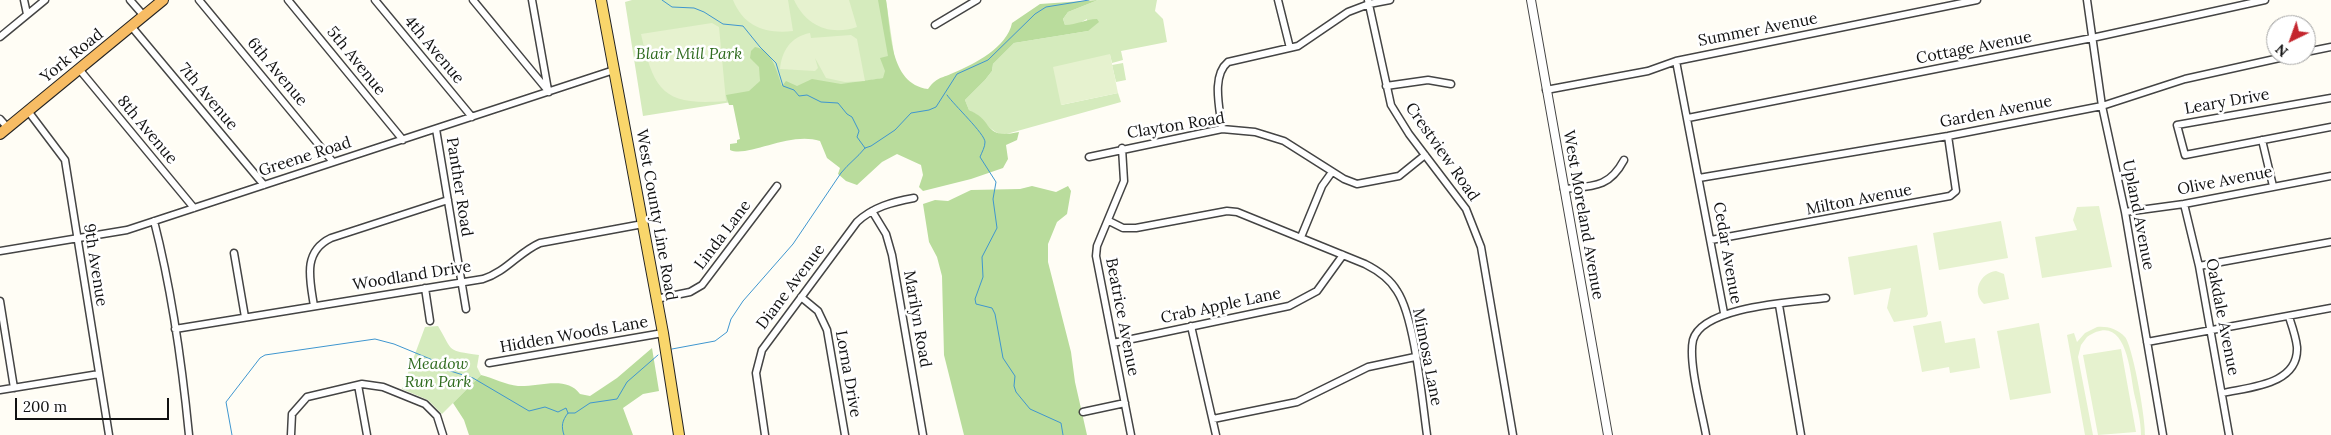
<!DOCTYPE html>
<html>
<head>
<meta charset="utf-8">
<style>
	body { margin:0 }
	#map { position:relative; width:2331px; height:435px; overflow:hidden; background:#fffdf5; font-family:Lora,serif }
	canvas { display:block }
	.north { position:absolute; left:2266px; top:15px; width:50px; height:50px; box-sizing:border-box; background:#fff; border:1px solid #a0a0a0; border-radius:50%; rotate:222deg; font-size:14px; font-weight:700; line-height:20px; text-align:center; color:#111 }
	.north::after { content:''; display:block; margin:auto; width:18px; height:22px; background:#c4262e; clip-path:polygon(50% 0,100% 100%,50% 72%,0 100%) }
	.scale { position:absolute; left:15px; top:398px; width:154px; height:22px; box-sizing:border-box; border:2px solid #111; border-top:0; padding-left:6px; font-size:15px; line-height:18px; white-space:nowrap; color:#111; -webkit-text-stroke:4px #fff; paint-order:stroke }
</style>
</head>
<body>
<div id="map">
<canvas width="2331" height="435"></canvas>
<div class="north">N</div>
<div class="scale">200 m</div>
</div>
<script>
const context = document.querySelector('canvas').getContext('2d');
context.lineJoin = 'round';
function paint(path, color) { context.fillStyle = color; context.fill(path, 'evenodd'); }
function trace(path, color, width, dash) { context.strokeStyle = color; context.lineWidth = width; context.lineCap = dash ? 'butt' : 'round'; context.setLineDash(dash || []); context.stroke(path); }
function label(font, color, halo, rows, align = 'center') {
  context.font = font + ' Lora,serif'; context.lineWidth = 5; context.setLineDash([]); context.textBaseline = 'middle'; context.strokeStyle = halo; context.fillStyle = color; for (const [text, x, y, turn = 0] of rows) {
    context.save(); context.translate(x, y); context.rotate((+turn || 0) * Math.PI / 180); context.textAlign = isNaN(turn) ? turn : align; if (halo) context.strokeText(text, 0, 0); context.fillText(text, 0, 0); context.restore();
  }
}
const green = new Path2D(`
	M632,0h254l9,61 -11,17 -241,38 -18,-114z
	M1098,0h59l-2,11 8,8 4,23 -46,9 2,9 -11,3 -2,-8 -49,50 57,-12 3,9 -118,33c-15,-4 -20,-19 -34,-25l-4,-10 20,-20 7,-9 1,-7 21,-21 74,-12 -1,-12 -11,6h-11l-2,-6 5,-7z
	M1123,63l3,17 -10,2 -4,-17z
	M438,326c16,27 8,24 41,29l-2,12 4,8 -39,39 -14,-14 -26,-11 23,-62z`);
const forest = new Path2D(`
	M878,0h8c5,30 3,84 42,89 9,-12 12,-10 25,-16 22,-9 54,-26 59,-50l28,-19 58,-4 -30,12 -5,7 2,6c12,0 20,-6 32,-6l2,3 -11,9 -74,12 -21,21 -1,7 -7,9 -20,20 4,10c26,11 14,30 50,22l-2,8 -11,5 2,14 -5,9 -32,11 -48,12 -4,-4 4,-12 -2,-10 -24,-11 -15,8 -25,23 -11,-4 -8,-7 2,-6 -13,-10 -7,-17c-31,-10 -72,17 -90,9v-6l7,-1v-3l3,-1 -7,-34h-4l-3,-10 23,-4 11,-10 -1,-14 -9,-9 1,-7 4,-4c18,3 22,26 27,39l4,-5 11,5 15,-7 29,5 42,-6 2,-7 -5,-13 8,-2z
	M1032,186l24,6 12,-6 3,5 -4,23 -10,8 -9,22v18l23,90 4,30 12,53h-123l-20,-80 -2,-79 -5,-19 -8,-15 -6,-38 12,-4 13,1 23,-11 49,-1z
	M652,348l7,43 -16,3 -20,14 10,27h-164l-5,-15 -11,-17 28,-28c12,3 25,10 37,11 20,1 49,-11 62,8l10,2 27,-18z`);
const pitch = new Path2D(`
	M733,0h55l5,31c-27,3 -49,-4 -60,-31z
	M794,0h55l8,27c-27,9 -51,-1 -63,-27z
	M712,23l7,4 7,74c-62,5 -72,-9 -85,-67z
	M810,33l1,5 40,-3 6,4 8,42 -20,1 -19,-4 -11,-20 3,10 -3,3 -35,-2c2,-18 10,-32 30,-36z
	M1110,54l8,39 -57,12 -8,-38z
	M2099,206l13,61 -70,11 -7,-41 42,-7 -4,-10 4,-13z
	M2001,221l7,37 -69,12 -6,-37z
	M1917,245l11,69 -2,3 -32,5 -7,-14 4,-20 -37,7 -6,-38z
	M1996,271l8,3 5,25 -25,5c-13,-12 -4,-31 12,-33z
	M1941,321l4,22 30,-5 5,30 -30,5 -1,-6 -27,5 -9,-46z
	M2039,323l12,70 -41,7 -13,-69z
	M2097,327c10,-1 21,2 28,10 8,10 21,83 20,98h-4c0,-14 -4,-29 -7,-42 -4,-22 -8,-83 -47,-56l-6,8 -3,12 15,78h-8l-18,-100 7,-2 3,9 8,-9z
	M2121,349l15,83 -38,3 -15,-80z`);
const stream = new Path2D(`
	M662,0l10,7 22,1 10,4 19,12 20,2 17,21 16,16 7,23 11,4 5,6 8,-1 14,7 17,1 9,11 5,3 7,14 -2,6 8,11
	M947,95c7,10 38,39 38,47 0,5 -3,10 -5,15l16,25 -3,17 4,29 -15,29 1,20 -8,22 1,5 16,4 3,6 8,44 12,18 -1,10 2,6 14,17 31,14 2,12
	M672,349l43,-8 12,-9 4,-13 12,-18 50,-57 48,-71c8,-10 16,-15 24,-25l6,-2 24,-16 16,-17 18,-3 7,-3 21,-33 31,-14 47,-46 11,-7 43,-7
	M232,435l-6,-33 34,-44 5,-3 110,-16 19,5 46,19 7,7 26,8 56,33 16,-4 13,5 8,-4 2,5
	M564,435c-3,-9 -2,-14 4,-22h7l15,-10 27,-4 10,-17 31,-27`);
const minor = new Path2D(`
	M24,0l3,14
	M130,0l14,16
	M199,0l134,162
	M288,0l115,140
	M375,0l97,117
	M473,0l76,92
	M532,0l16,90
	M1278,0l12,48
	M1368,0l23,105 18,29 57,75 15,38 32,188
	M2087,0l15,106 23,106 38,223
	M935,25l42,-25
	M131,26l133,159
	M0,37l45,-37
	M2306,52l25,-5
	M1676,61l48,252
	M79,69l115,139
	M1386,86l42,-6 23,4
	M1546,90l102,-19 28,-10 301,-61
	M2331,98l-154,27 8,30 146,-28
	M28,111l37,49 44,275
	M1688,118l404,-80 173,-38
	M0,119l8,9
	M436,129l30,180
	M1222,129c-2,-20 -11,-53 6,-67l70,-16 50,-34 21,-8 21,-4
	M2262,140l11,46
	M1122,148l2,33 -27,65 -1,10 35,179
	M1089,157l133,-28 33,3 29,9 60,38 13,5 42,-8 26,-21
	M1699,178l249,-42 154,-30 83,-27 108,-24
	M1564,189c29,-3 45,-1 60,-29
	M2184,204l15,62 30,169
	M872,211l14,23 6,21 31,180
	M2125,212l59,-8 147,-28
	M154,221c18,70 28,142 35,214
	M1109,221l14,7h13l91,-17 10,1 128,52c12,6 25,15 32,27 18,27 25,109 30,144
	M1301,237l21,-51 10,-14
	M1711,240l239,-44 6,-5 -8,-55
	M0,251l127,-21 487,-160
	M234,253l11,64
	M2199,266l132,-24
	M425,288l5,33
	M801,297l17,14 9,19 18,105
	M656,299l34,-7 12,-7 75,-99
	M0,301l14,87
	M1779,305l22,130
	M314,306c-4,-26 -12,-54 17,-68l117,-38
	M1191,326l25,109
	M175,329l308,-50c23,-7 36,-27 57,-36l103,-19
	M2147,342l184,-34
	M1113,343l176,-37 28,-15 26,-36
	M489,363l174,-30
	M358,385l9,50
	M0,390l99,-16
	M2223,393c26,-6 76,-8 74,-46 -1,-10 -5,-21 -8,-30
	M1083,412l42,-9
	M1213,419l84,-17 71,-35 47,-10
	M291,435l1,-21 15,-17 55,-13 21,3 42,17 12,12 6,19
	M765,435l-9,-62 6,-23 95,-128c16,-15 35,-20 57,-24
	M1706,435c-4,-23 -18,-73 -13,-95 9,-34 102,-38 133,-42`);
const tertiary = new Path2D(`
	M1531,0l77,435`);
const primary = new Path2D(`
	M601,0l62,333 16,102`);
const trunk = new Path2D(`
	M0,134l163,-134`);
const streetNames = [
	["Summer Avenue",1758,30,-11],
	["Cottage Avenue",1974,48,-11],
	["4th Avenue",434,50,50],
	["York Road",72,56,-39],
	["5th Avenue",356,61,51],
	["6th Avenue",277,72,50],
	["7th Avenue",208,97,50],
	["Leary Drive",2227,102,-10],
	["Garden Avenue",1996,112,-11],
	["Clayton Road",1176,126,-9],
	["8th Avenue",147,130,50],
	["Crestview Road",1442,152,55],
	["Greene Road",305,157,-18],
	["Olive Avenue",2225,181,-11],
	["Panther Road",459,187,81],
	["Milton Avenue",1859,200,-11],
	["West County Line Road",656,215,80],
	["West Moreland Avenue",1583,215,80],
	["Upland Avenue",2138,215,79],
	["Linda Lane",723,235,-53],
	["Cedar Avenue",1727,253,80],
	["9th Avenue",95,265,81],
	["Woodland Drive",412,276,-9],
	["Diane Avenue",791,287,-53],
	["Crab Apple Lane",1221,306,-12],
	["Beatrice Avenue",1122,317,79],
	["Oakdale Avenue",2222,317,79],
	["Marilyn Road",917,319,80],
	["Hidden Woods Lane",574,335,-10],
	["Mimosa Lane",1427,357,79],
	["Lorna Drive",848,374,80]
];
const parkNames = [
	["Blair Mill Park",689,54],
	["Meadow",438,364],
	["Run Park",438,382]
];
paint(green, '#d5ebbd');
paint(forest, '#b9dc9c');
paint(pitch, '#e6f2cf');
trace(stream, '#3f96cf', 1);
trace(minor, '#444', 9);
trace(tertiary, '#444', 10);
trace(primary, '#222', 12);
trace(trunk, '#222', 12);
trace(minor, '#fff', 6);
trace(tertiary, '#fff', 8);
trace(primary, '#f9d66b', 10);
trace(trunk, '#f7bc64', 10);
label('16px', '#111', '#fff', streetNames);
label('italic 16px', '#2f6b1f', '#fff', parkNames);
</script>
</body>
</html>
